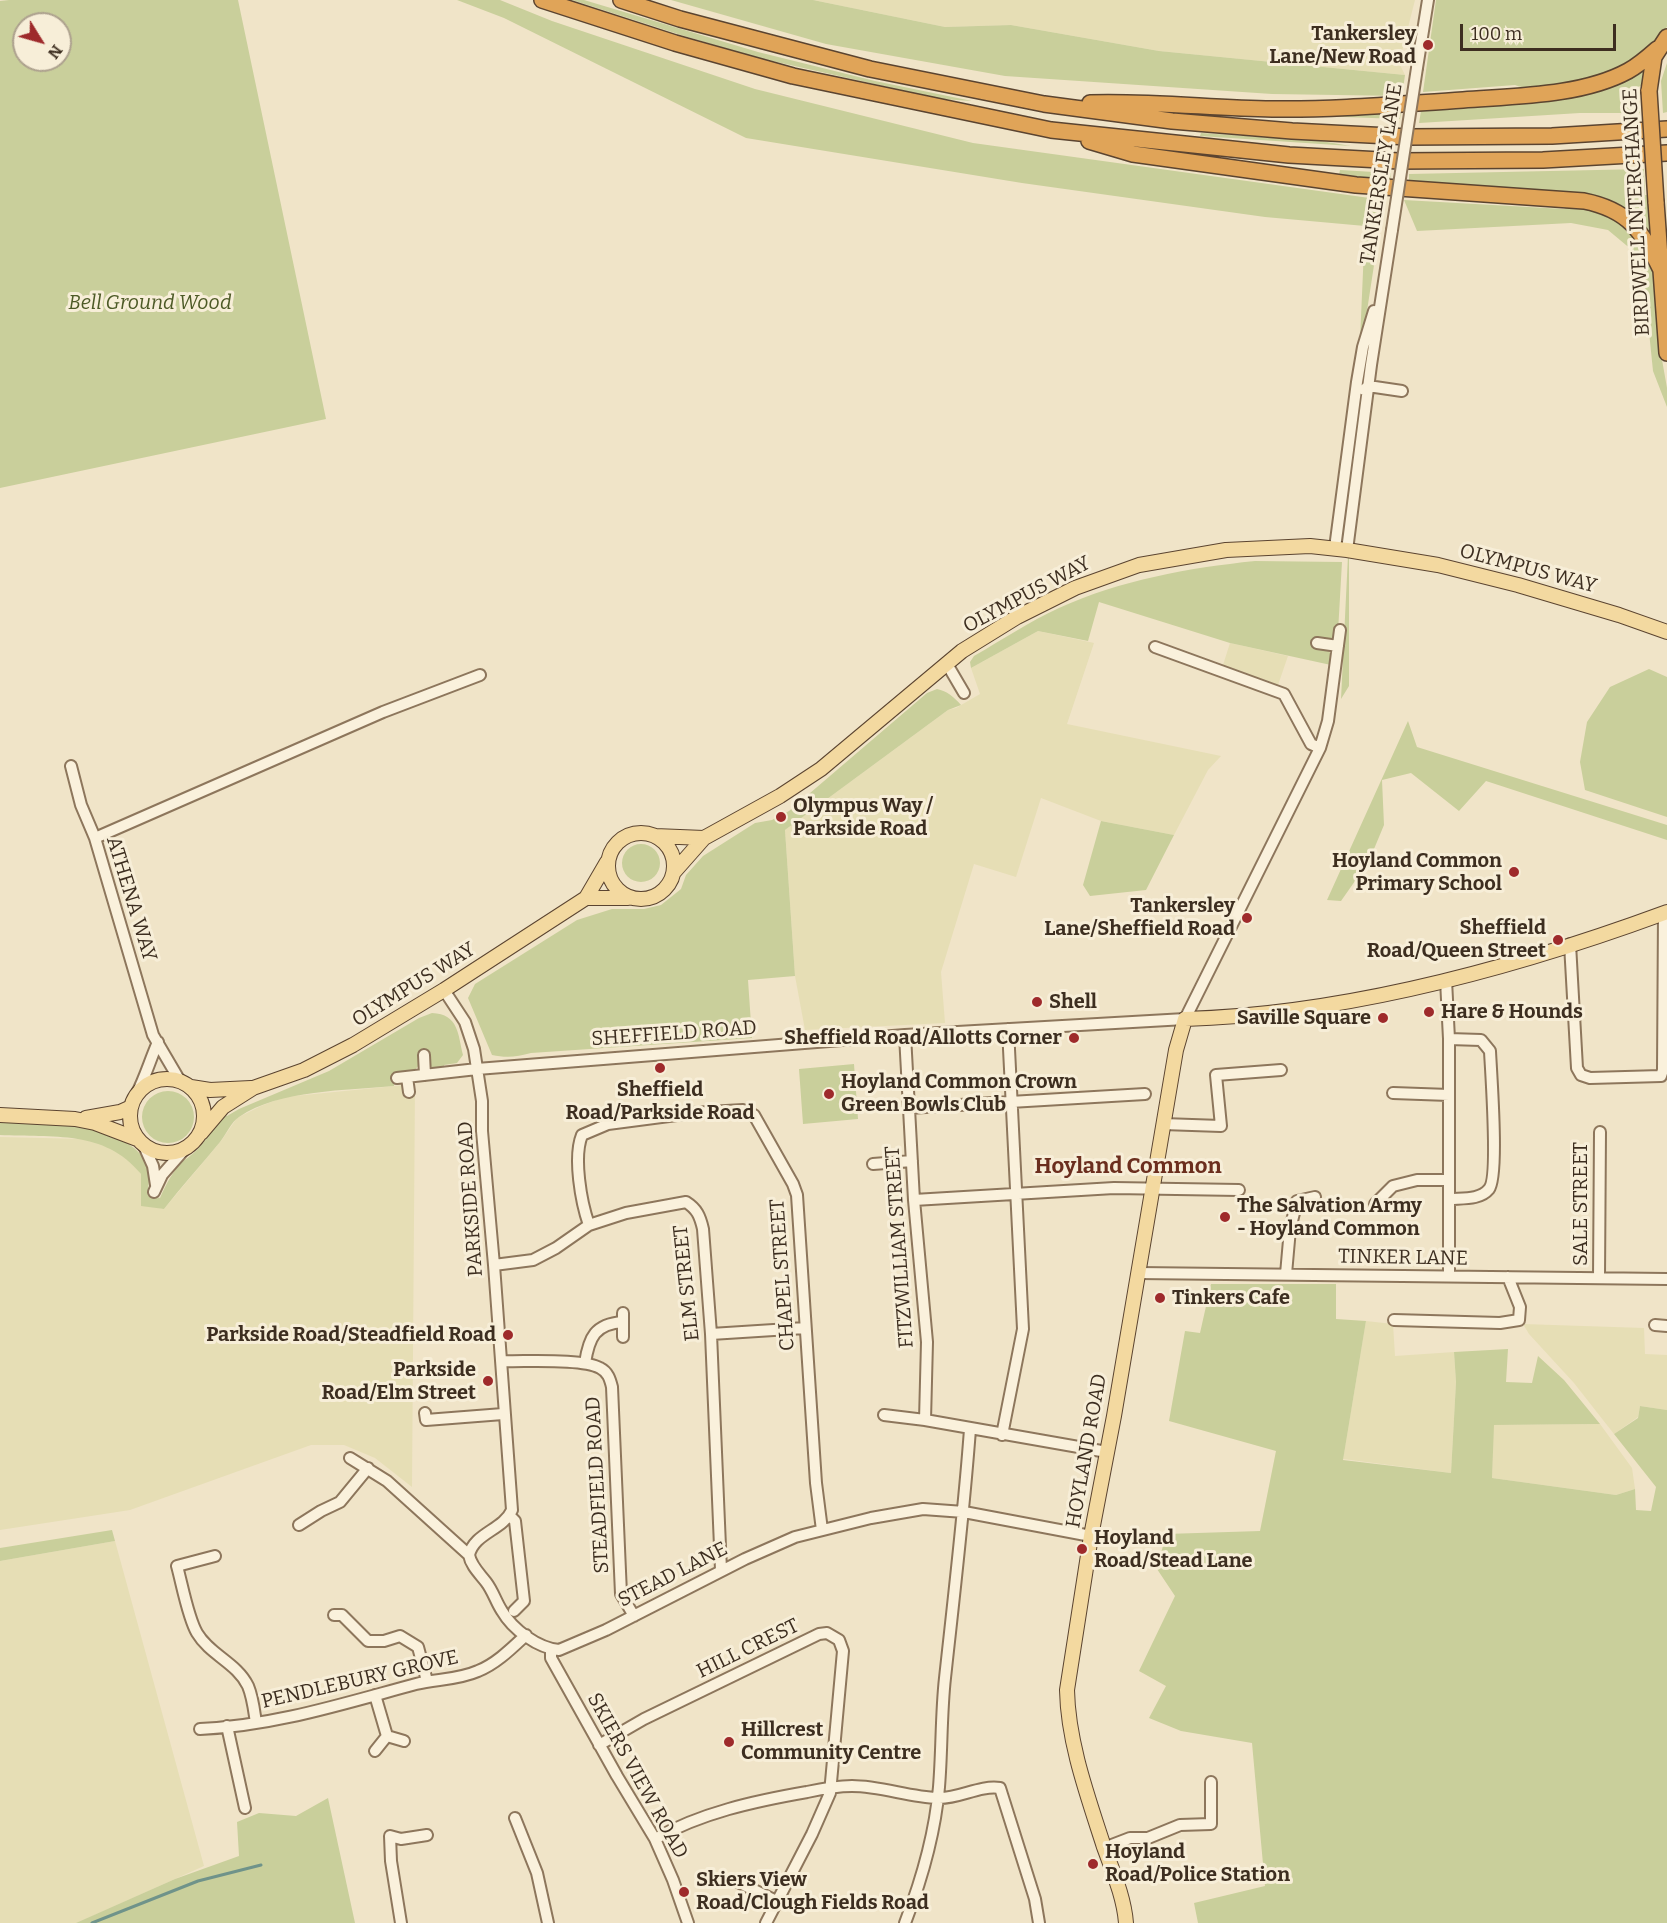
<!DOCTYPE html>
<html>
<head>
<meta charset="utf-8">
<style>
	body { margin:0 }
	#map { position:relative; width:1667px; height:1923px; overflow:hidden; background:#f0e4c8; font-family:Bitter,serif }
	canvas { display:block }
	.north { position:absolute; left:12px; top:12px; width:60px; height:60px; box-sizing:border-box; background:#f7eed8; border:2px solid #ada18e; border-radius:50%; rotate:127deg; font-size:16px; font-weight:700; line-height:24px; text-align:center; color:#3d2e20 }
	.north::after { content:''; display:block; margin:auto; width:21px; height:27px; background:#9e2a2b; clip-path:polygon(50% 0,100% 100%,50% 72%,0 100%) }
	.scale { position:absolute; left:1460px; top:24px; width:156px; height:27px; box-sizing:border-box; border:3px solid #3d2e20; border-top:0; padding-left:8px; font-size:18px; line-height:21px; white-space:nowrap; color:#3d2e20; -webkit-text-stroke:4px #f7eed8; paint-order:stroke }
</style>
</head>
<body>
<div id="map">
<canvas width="1667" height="1923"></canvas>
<div class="north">N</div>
<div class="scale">100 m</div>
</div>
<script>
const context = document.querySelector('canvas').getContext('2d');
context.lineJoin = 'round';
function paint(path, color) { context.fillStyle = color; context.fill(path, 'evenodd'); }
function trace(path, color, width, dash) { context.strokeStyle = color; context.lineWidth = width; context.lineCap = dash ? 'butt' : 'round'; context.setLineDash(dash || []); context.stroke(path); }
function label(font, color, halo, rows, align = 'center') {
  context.font = font + ' Bitter,serif'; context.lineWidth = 6; context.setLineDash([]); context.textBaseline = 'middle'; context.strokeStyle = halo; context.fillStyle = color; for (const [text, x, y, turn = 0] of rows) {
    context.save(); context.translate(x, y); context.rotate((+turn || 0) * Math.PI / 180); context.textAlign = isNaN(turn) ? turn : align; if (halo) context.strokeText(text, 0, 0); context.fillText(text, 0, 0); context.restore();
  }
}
const farmland = new Path2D(`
	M813,0h602l-16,63 6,12 -246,-24 -148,-26 -66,2z
	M1038,631l56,12 -27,81 154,32 -13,14 -34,65 -73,-14 -60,-23 -25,79 -42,-13 -33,108 4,51 -140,7 -10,-54 -10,-146 163,-120 8,-2 24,-14 -9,-26z
	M1230,643l58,13 -10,29 -55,-20z
	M415,1084l-3,403 -37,-29 -31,-13h-33l-181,65 -130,20v-393l86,2 23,8 21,12 11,15v31l23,4 57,-68 16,-23 24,-12 23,-9z
	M1366,1321l27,3 2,32 59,-4 2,30 -5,91 -108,-14z
	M1523,1324l121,4 1,26 22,1v55l-27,-4 -2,11 -24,17 -40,-51 -45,-49z
	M1600,1424l32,44 3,21 -19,6 -124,-17 1,-53z
	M115,1541l89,325 -127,57h-77v-362z`);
const green = new Path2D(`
	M9,0h229l88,419 -326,69v-487zM24,24h36v36h-36z
	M457,0h43l52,21 203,68 218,54 411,57 -25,163 6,-137 -100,-9 -243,-34 -276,-45 -242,-120z
	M572,0h12l174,52 117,29 97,20 -31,-2 -182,-41 -75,-22z
	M671,0h142l132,27 66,-2 148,26 246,24 -3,21 -130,-2 -267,-18 -179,-32z
	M1436,0h231v27c-11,11 -23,27 -36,35 -24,14 -90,34 -116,23l-92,7z
	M1667,63v49l-4,1 -2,-32z
	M1645,65v20l-8,2 3,26h-60l-161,10 2,-12 150,-16z
	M1401,111l-1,8 -112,-4z
	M1201,133l120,8 30,5 -151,-10z
	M1644,169l1,26h6l1,42 -16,-20 -13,-10 -21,-10 -94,-9 -99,-6v-8z
	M1340,170l51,3 -1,7 -51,-5z
	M1404,200l160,9 11,-5 45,15 29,34 7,26 5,75 6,34v19l-14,-36 -9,-89 -4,-19 -8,-13 -24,-20 -37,-7 -154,8z
	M1349,535v151l-8,13z
	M1255,561l87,1 -4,70 -17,17 7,1 3,4v11l-101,-22 -131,-41 -11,39 -50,-10 -67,37 -1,-6 4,-6c28,-16 56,-35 85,-48 62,-28 129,-40 196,-47z
	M1649,669l18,8v140l-82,-27 -5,-28 7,-40 23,-35z
	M937,689c10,2 17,8 24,16l-13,5 -163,120 10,146 -47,4 4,58 -221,15c-14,4 -25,5 -39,2l-24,-57 7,-14 102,-64 35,-11h32l17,-4 20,-16 5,-14 17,-19 52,-33 17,-3 17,-9 138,-118z
	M1408,721l9,26 250,78v15l-181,-59 -27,30 -48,-38 -29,7 2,45 -15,36 -28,40 -14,-1z
	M1101,821l73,14 -28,55 -56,6 -7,-11z
	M622 863a19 19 0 1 1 38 0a19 19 0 1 1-38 0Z
	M432,1013c27,1 26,22 31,42l-6,8 -13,2v4c-9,0 -15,-4 -24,-5l-7,8 -19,3v11c-48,5 -114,3 -155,31 -8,5 -13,18 -19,25 -19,23 -38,44 -56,67l-23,-3v-32c-37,-45 -88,-36 -141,-39v-15c26,1 54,-1 79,3 9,1 18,7 27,10 29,12 50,25 41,61l13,4c6,-14 13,-27 23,-37 7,-5 13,-9 18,-16 9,-10 14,-22 23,-31l3,2 12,-7 90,-38 90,-53z
	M854,1064l4,55 -55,5 -4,-55z
	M142 1117a26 26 0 1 1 52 0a26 26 0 1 1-52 0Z
	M1211,1284h125v35l30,2 -23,139 108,13 5,-91 -2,-30 54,-3 -2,33 26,1 6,-27 26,24 36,44 -106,1 -2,53 124,17 19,-6 1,21 15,1 5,-24 -42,-53 24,-16 2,-12 27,4v513h-469l-4,-20 71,-17 -13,-143 -71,-12 -32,-13 17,-32 -27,-15 36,-75 -18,-27 9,-35 94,-3 16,-80 -107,-30 16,-90 15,2z
	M112,1530l3,11 -115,20v-13z
	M328,1798l27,125h-279l99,-44 64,-23 -2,-34 22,-9 37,3z`);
const stream = new Path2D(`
	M92,1923l106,-42 63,-16`);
const minor = new Path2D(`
	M1417,68l11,-68
	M1364,390l4,-4 34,5
	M1335,548l22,-166 6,-35 11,-36
	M1347,550l24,-185 21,-135
	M1317,643l21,3
	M1155,647l129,47 27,50 9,4
	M947,664l17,29
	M71,766l10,39 14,33 58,197 27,46
	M95,838l288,-126 97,-37
	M1570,944l7,124 4,7 9,3 71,-2 2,-6 1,-157
	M1446,980l3,59v237
	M444,990l21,32 9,27 8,52v30l12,134 18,245c-9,20 -38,23 -43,45
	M905,1035l9,165 13,142 -2,78
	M1449,1039l32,1 9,11c1,22 9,126 -1,138 -9,11 -26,9 -39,10
	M424,1055l1,20
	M407,1077l2,15
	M397,1078l80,-9 428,-34 280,-16 135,-271 8,-27 12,-91
	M1393,1093l56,2
	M136,1095c9,-17 14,-35 22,-53
	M909,1108l236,-14
	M1163,1124l58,2 -5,-51 65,-5
	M144,1146l9,20 3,19
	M873,1164l39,-3
	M154,1192l8,-17 22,-25
	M914,1200l200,-12 125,2
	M1375,1204l18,-18 24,-6h32
	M589,1225c-8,-23 -16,-68 -7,-90l26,-11 84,-11 51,-3 11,5 39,69 4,11 19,288 6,47
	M494,1265l39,-5 23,-12 33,-23 37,-12 60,-11c11,7 14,14 17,27l8,105 10,236
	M1138,1273l529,6
	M1286,1274l4,-45 7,-28 18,-4
	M1599,1277l1,-145
	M1394,1320l106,3 19,-3 1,-13 -12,-30
	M1655,1325l12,1
	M711,1334l94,-6
	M623,1337v-24
	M501,1361c22,1 82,-3 99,7 8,4 10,11 12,19l9,207 13,22
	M585,1363c4,-26 10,-39 38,-41
	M425,1413l1,7 77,-6
	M884,1415l41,5 182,32
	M1002,1435l21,-106 -15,-300
	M350,1458l37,23 82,74c2,11 11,19 17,27 7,9 10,20 16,29 11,19 36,37 57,39l47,-20 139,-71 50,-22 76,-19 52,-9 41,3 127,24
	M509,1515l6,6 9,80 -10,10
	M299,1525l22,-14 19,-9 28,-34
	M215,1556l-38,10c5,18 11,52 20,67 13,22 40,30 51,53 5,12 6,24 8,37
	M334,1615h8l26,26h16l16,-5 18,11 9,34
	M551,1649v9l66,118 38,63 18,41 15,43
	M375,1695l12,41 17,5
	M227,1726l18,82
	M200,1729c74,-3 145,-26 216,-45 20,-5 42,-4 62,-13 18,-7 34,-23 48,-36
	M599,1745l45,-26 175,-85 8,-1 12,7 4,11 -13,142 -18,41 -46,89
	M375,1751l12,-15
	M515,1818l22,55 11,50
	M655,1839c45,-26 100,-38 152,-47 14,-3 30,-6 45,-6 29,0 57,11 86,12 21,1 41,-13 62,-10l35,111 4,24
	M1104,1848l26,-10h18l32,-13 31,-1v-42
	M738,1882l40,20
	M401,1923l-10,-62 -1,-25 11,3 26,-4
	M905,1923c17,-44 30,-89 34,-136 3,-36 2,-73 6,-109 9,-83 19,-166 25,-249`);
const major = new Path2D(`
	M608 866a33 33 0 1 1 66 0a33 33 0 1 1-66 0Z
	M655,836l49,2
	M674,872l30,-34 76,-42 41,-27 141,-118 55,-34 58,-29 64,-23 87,-15 84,-4 37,4 91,15 80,20 101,30 48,17
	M586,898h42
	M130 1116a37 37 0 1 1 74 0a37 37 0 1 1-74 0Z
	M191,1087l19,3 41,-2
	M0,1115l75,4 20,4 42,16
	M86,1118l34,-6 11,-5
	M201,1133l22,-26 30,-19 51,-18 49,-25 91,-55 142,-92 21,-36
	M1126,1923c-2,-26 -13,-51 -22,-76 -16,-50 -36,-104 -37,-157l24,-154 23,-120 62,-366 9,-31c163,-5 330,-51 482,-107`);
const highway = new Path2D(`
	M542,0l133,43 118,33 258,54 238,25 110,6 144,-1 124,-7
	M621,0l59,19 190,50 174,35 128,17 120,10 117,6 143,-1 115,-7
	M1649,91l5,-34 13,-20
	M1090,103c60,-2 121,5 182,6 64,1 128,-5 191,-9 52,-4 119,-4 165,-29 11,-6 20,-14 29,-22
	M1089,141l44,13 223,31 228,16c45,9 58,30 77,69
	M1656,202l11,151`);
const minorBridge = new Path2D(`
	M1392,230l25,-162`);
const highwayBridge = new Path2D(`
	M1649,91l7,111`);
const markers = [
	[1428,45,6,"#9e2a2b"],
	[781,817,6,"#9e2a2b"],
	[1514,872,6,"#9e2a2b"],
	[1247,918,6,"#9e2a2b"],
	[1558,940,6,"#9e2a2b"],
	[1037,1002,6,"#9e2a2b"],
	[1429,1012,6,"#9e2a2b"],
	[1383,1018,6,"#9e2a2b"],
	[1074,1038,6,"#9e2a2b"],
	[660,1068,6,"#9e2a2b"],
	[829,1094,6,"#9e2a2b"],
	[1225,1217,6,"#9e2a2b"],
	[1160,1298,6,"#9e2a2b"],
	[508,1335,6,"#9e2a2b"],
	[488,1381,6,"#9e2a2b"],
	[1082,1549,6,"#9e2a2b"],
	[729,1742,6,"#9e2a2b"],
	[1093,1864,6,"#9e2a2b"],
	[684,1892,6,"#9e2a2b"]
];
const poiNames = [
	["Tankersley",1416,34,"right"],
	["Lane/New Road",1416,57,"right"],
	["Olympus Way /",793,806],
	["Parkside Road",793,829],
	["Hoyland Common",1502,861,"right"],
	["Primary School",1502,884,"right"],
	["Tankersley",1235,906,"right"],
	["Lane/Sheffield Road",1235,929,"right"],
	["Sheffield",1546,928,"right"],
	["Road/Queen Street",1546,951,"right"],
	["Shell",1049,1002],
	["Hare & Hounds",1441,1012],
	["Saville Square",1371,1018,"right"],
	["Sheffield Road/Allotts Corner",1062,1038,"right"],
	["Hoyland Common Crown",841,1082],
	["Green Bowls Club",841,1105],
	["Sheffield",660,1090,"center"],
	["Road/Parkside Road",660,1113,"center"],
	["The Salvation Army",1237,1206],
	["- Hoyland Common",1237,1229],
	["Tinkers Cafe",1172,1298],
	["Parkside Road/Steadfield Road",496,1335,"right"],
	["Parkside",476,1370,"right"],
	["Road/Elm Street",476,1393,"right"],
	["Hoyland",1094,1538],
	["Road/Stead Lane",1094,1561],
	["Hillcrest",741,1730],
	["Community Centre",741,1753],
	["Hoyland",1105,1852],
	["Road/Police Station",1105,1875],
	["Skiers View",696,1880],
	["Road/Clough Fields Road",696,1903]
];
const streetNames = [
	["TANKERSLEY LANE",1382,174,-81],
	["BIRDWELL INTERCHANGE",1637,212,-93],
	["OLYMPUS WAY",1528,569,15],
	["OLYMPUS WAY",1027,595,-28],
	["ATHENA WAY",131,899,73],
	["OLYMPUS WAY",414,985,-32],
	["SHEFFIELD ROAD",674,1034,-4],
	["PARKSIDE ROAD",471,1199,-94],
	["SALE STREET",1581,1204,-90],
	["FITZWILLIAM STREET",900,1247,-94],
	["TINKER LANE",1403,1258,1],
	["CHAPEL STREET",783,1275,-94],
	["ELM STREET",687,1283,-96],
	["HOYLAND ROAD",1087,1451,-80],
	["STEADFIELD ROAD",598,1485,-93],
	["STEAD LANE",673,1575,-27],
	["HILL CREST",748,1649,-26],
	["PENDLEBURY GROVE",360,1680,-13],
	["SKIERS VIEW ROAD",637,1776,61]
];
const parkNames = [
	["Bell Ground Wood",150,303]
];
const quarterNames = [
	["Hoyland Common",1128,1167]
];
paint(farmland, '#e6deb5');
paint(green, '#c9cf9b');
trace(stream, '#6f938a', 3);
trace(minor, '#8d765c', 14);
trace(major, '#5b4430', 16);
trace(highway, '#5b4430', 18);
trace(minor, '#faf1dc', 10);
trace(major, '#f3d9a0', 14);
trace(highway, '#e0a458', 15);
trace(minorBridge, '#8d765c', 14, []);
trace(highwayBridge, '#5b4430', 18, []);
trace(minorBridge, '#faf1dc', 10);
trace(highwayBridge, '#e0a458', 15);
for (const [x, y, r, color] of markers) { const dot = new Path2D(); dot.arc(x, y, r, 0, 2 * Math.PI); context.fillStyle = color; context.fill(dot); trace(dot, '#f7eed8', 2); }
label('bold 20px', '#3d2e20', '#f7eed8', poiNames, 'left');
label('20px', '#3d2e20', '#f7eed8', streetNames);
label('italic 20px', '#4d5a26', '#f7eed8', parkNames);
label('bold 22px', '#6b2e1e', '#f7eed8', quarterNames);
</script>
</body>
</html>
